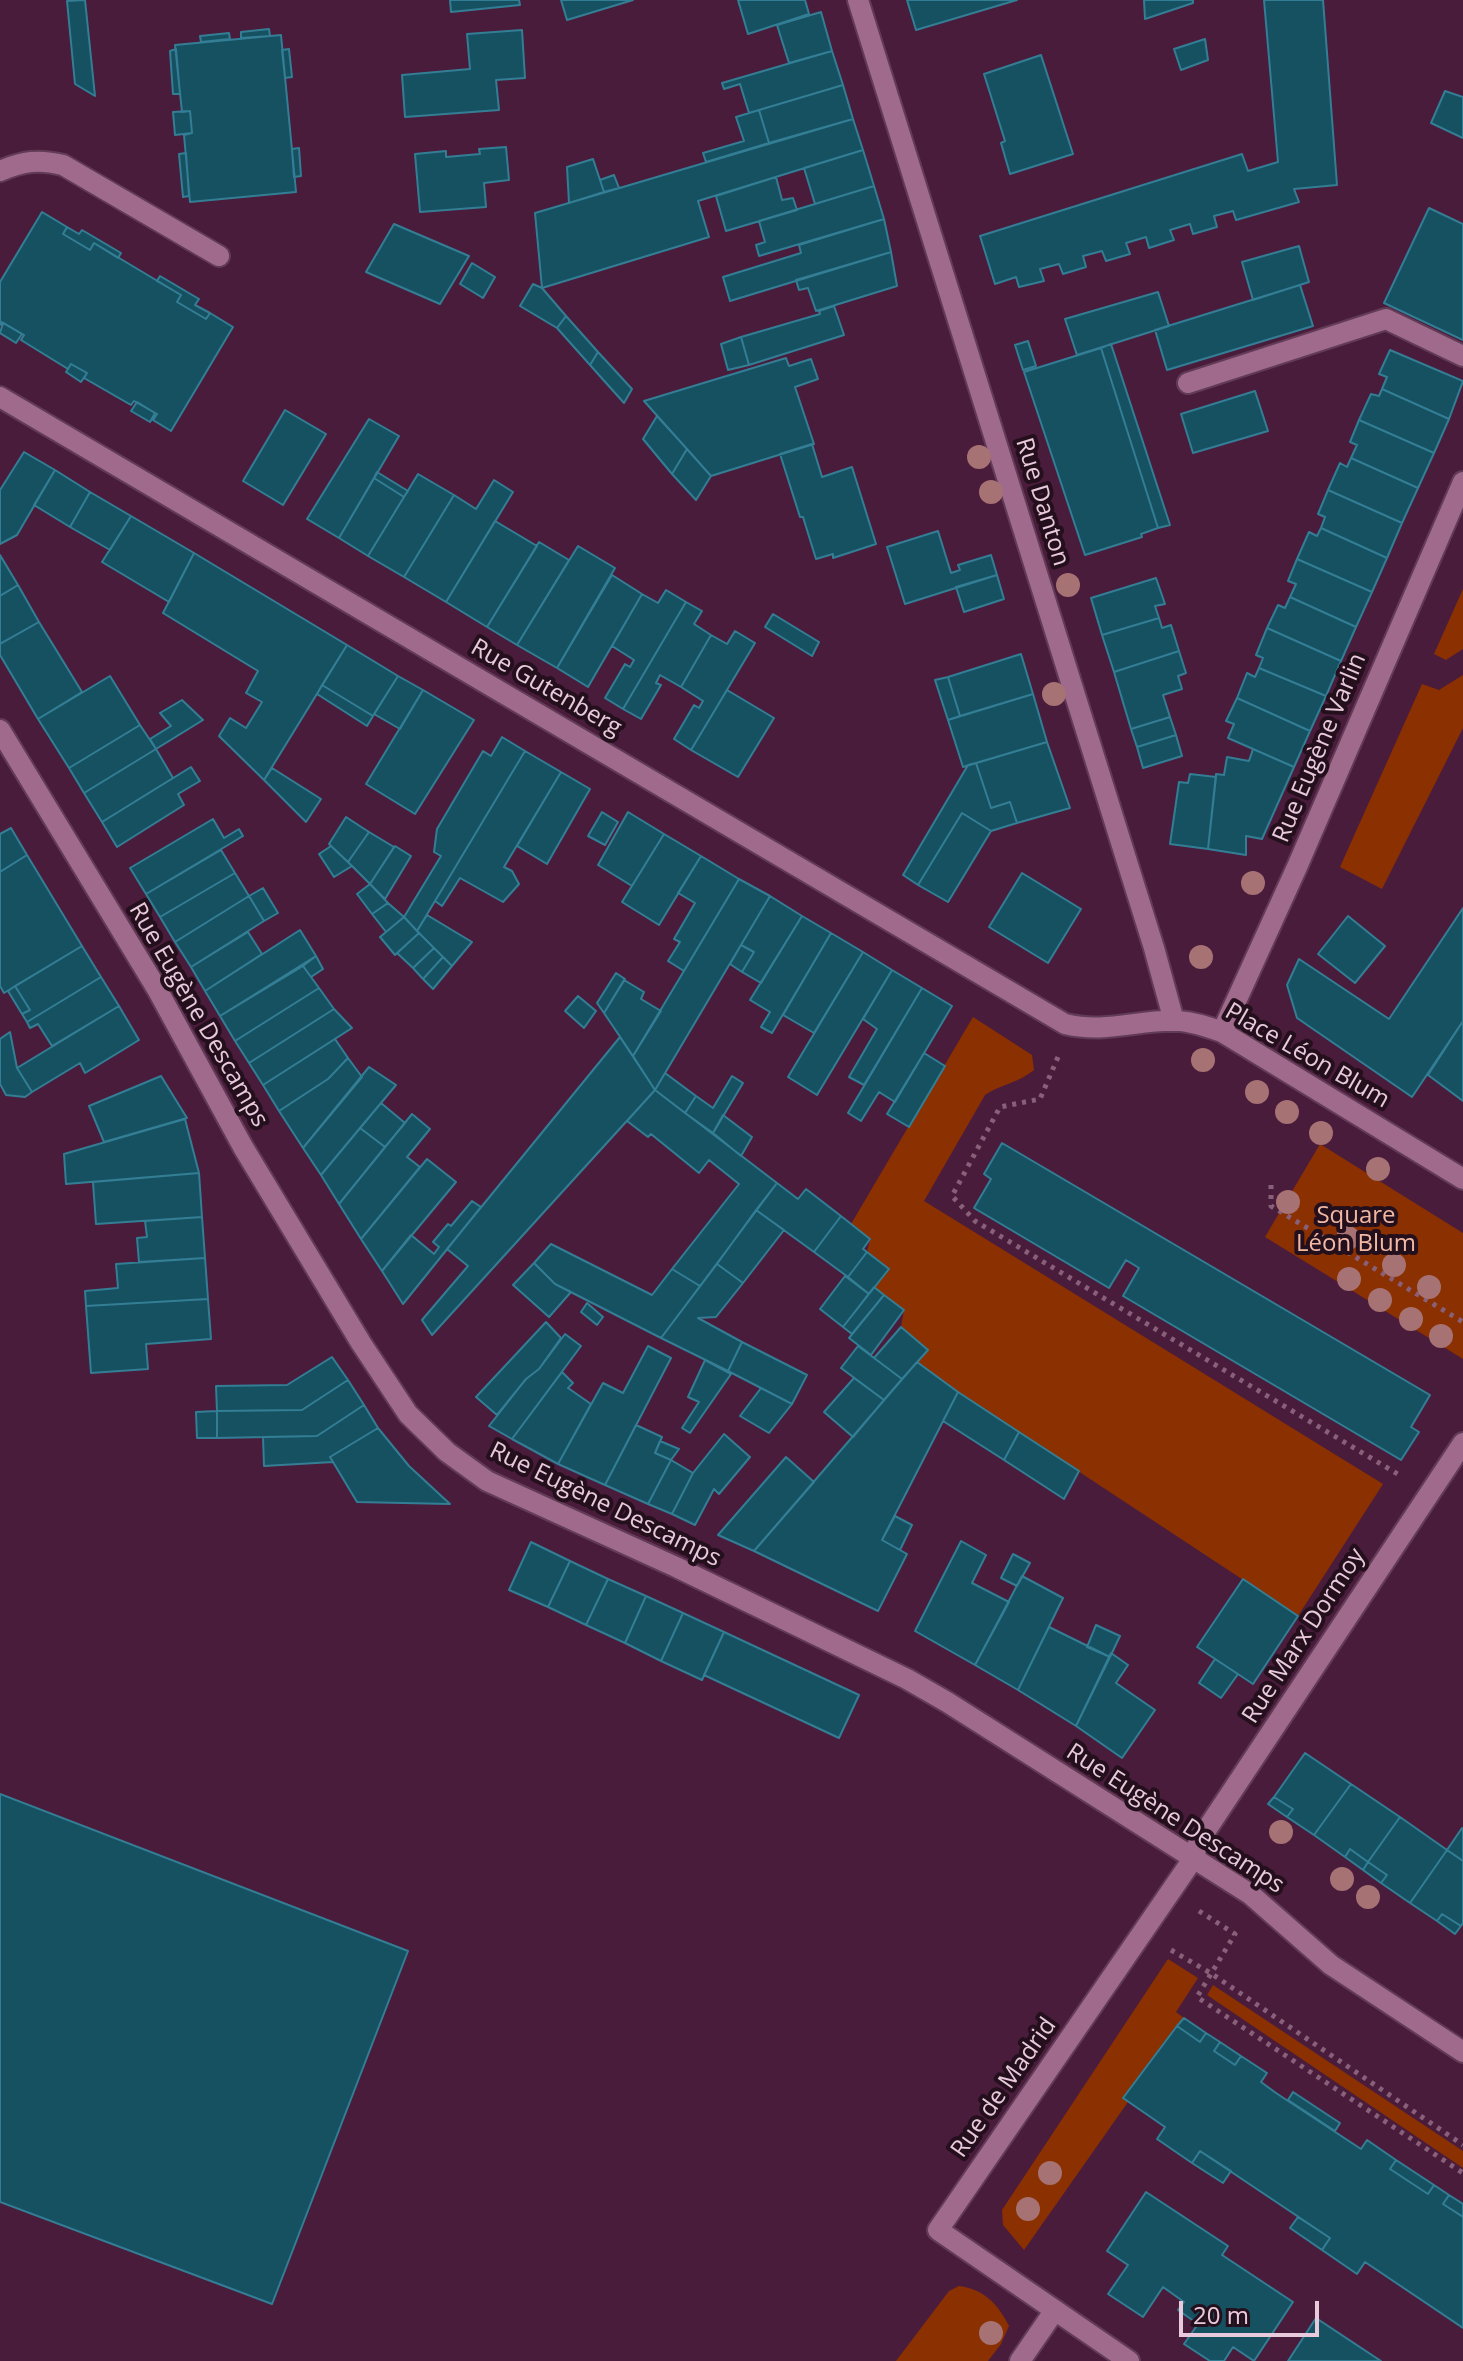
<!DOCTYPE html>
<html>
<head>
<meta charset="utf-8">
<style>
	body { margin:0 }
	#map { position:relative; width:1463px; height:2361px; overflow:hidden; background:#4a1c3b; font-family:"Open Sans",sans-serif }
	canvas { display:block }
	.scale { position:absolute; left:1179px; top:2301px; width:140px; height:36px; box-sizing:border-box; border:4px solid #e8cadc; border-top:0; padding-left:10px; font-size:24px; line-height:28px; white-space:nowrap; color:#e8cadc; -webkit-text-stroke:6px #240f1d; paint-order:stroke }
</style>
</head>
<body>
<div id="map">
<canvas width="1463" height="2361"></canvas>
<div class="scale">20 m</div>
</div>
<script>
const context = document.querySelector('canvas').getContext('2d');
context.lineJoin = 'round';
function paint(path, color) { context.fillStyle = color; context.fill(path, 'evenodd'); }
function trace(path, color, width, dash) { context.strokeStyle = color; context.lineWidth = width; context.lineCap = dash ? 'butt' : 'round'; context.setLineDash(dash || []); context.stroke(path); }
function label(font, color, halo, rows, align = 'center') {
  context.font = font + ' "Open Sans",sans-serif'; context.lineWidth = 8; context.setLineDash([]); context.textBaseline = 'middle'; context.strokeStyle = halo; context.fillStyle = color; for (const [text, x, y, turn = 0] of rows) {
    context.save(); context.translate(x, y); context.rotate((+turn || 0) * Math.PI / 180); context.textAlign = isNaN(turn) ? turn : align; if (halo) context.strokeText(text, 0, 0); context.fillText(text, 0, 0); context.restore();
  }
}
const green = new Path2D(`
	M1463,589v60l-17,11 -12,-6z
	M1463,675v53l-81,161 -42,-22 82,-183 17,6z
	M973,1017l59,38 2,15c-15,13 -33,14 -49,25l-61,106 459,283 -85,132 -340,-224 -41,-30 10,-13 -26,-22 3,-17 -30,-23 15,-18 -22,-17 3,-13 -19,-15z
	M1320,1144l143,89v126l-198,-122z
	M1168,1959l30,19 -22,34 8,6 -61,80 5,4 -104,148 -21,-25 -1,-15z
	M1213,1985l250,166v17l-256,-173z
	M959,2286c25,3 39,18 50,40l-8,18 -13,17h-92l53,-70z`);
const building = new Path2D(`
	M85,0l10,96 -20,-12 -8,-83z
	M450,0h69l1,5 -69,7z
	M561,0h72l-66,20z
	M738,0h67l4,14 -61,20z
	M907,0h110l-101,30z
	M1144,0h49v3l-48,16z
	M1264,0h59l14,185 -43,4 5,13 -63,18 -3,-9 -19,5 3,11 -24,7 -3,-10 -20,6 4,10 -25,8 -3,-11 -20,6 4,11 -24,7 -4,-10 -19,5 3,11 -23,7 -4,-10 -19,5 4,12 -25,6 -3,-10 -21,7 -15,-48 262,-82 6,17 30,-9z
	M821,12l11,39 -43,12 -12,-38z
	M269,29l1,7 -29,2v-6z
	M522,30l3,48 -29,2 3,30 -94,7 -3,-42 68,-6 -3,-35z
	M229,33l1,6 -29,3 -1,-6z
	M281,35l15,157 -106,10 -6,-67 8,-2 -2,-22 -8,1 -7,-67z
	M1205,39l3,21 -27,10 -7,-21z
	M176,49l4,45h-7l-3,-43z
	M289,49l3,28 -7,1 -3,-28z
	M832,51l11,34 -94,28 -9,-29 -16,5 -2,-6z
	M1041,55l32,99 -63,20 -9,-31 4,-2 -21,-67z
	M843,85l10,34 -84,24 -10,-33z
	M1445,91l18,6v41l-32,-15z
	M759,110l10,33 -63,19 -3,-9 41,-12 -8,-24z
	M190,111l2,22 -17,2 -2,-23z
	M853,119l10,31 -165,51 11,36 -167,51 -7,-75z
	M506,147l3,33 -25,3 2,24 -66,5 -5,-58 31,-3v6l34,-3 -1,-5z
	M299,148l2,28 -7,1 -2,-28z
	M863,150l11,36 -59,18 -11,-36z
	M186,153l3,43 -6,1 -4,-43z
	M593,159l11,33 -35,11 -2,-36z
	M614,175l5,13 -15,4 -4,-12z
	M776,177l6,23 11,-2 4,12 -71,21 -10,-35z
	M874,186l10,33 -125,37 -3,-11 9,-3 -6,-21z
	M1429,208l34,16v116l-79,-37z
	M42,212l25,15 -4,7 27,16 4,-7 87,52 -4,7 29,17 4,-6 23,14 -62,104 -18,-11 4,-6 -23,-13 -3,4 -47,-27 3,-5 -16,-9 -3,5 -47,-29 3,-5 -22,-13 -2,3v-43z
	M884,219l7,33 -161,49 -7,-24 78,-24 -2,-8z
	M394,224l75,32 -29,48 -74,-32z
	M67,227l12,7 3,-4 39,23 -3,5 -24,-15 -4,7 -27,-16z
	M1299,246l10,36 -56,18 -11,-38z
	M891,252l6,34 -81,25 -8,-23 -9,2 -3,-10z
	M472,263l23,14 -12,21 -23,-14z
	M160,276l39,23 -4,6 15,8 -4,6 -29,-17 4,-7 -24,-14z
	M533,284l9,4 24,28 -9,12 -37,-22z
	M1300,285l13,41 -146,44 -12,-40z
	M1158,292l11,34 -92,29 -12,-36z
	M834,306l10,29 -95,30 -8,-28 79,-23 -1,-3z
	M566,316l32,36 -8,13 -33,-37z
	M3,323l19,11 -6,9 -16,-10z
	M741,337l8,28 -21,5 -7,-26z
	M1028,341l8,25 -13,4 -8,-25z
	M1111,344l59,181 -12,3 -57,-180z
	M1101,348l57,180 -17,6 1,3 -57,18 -61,-183z
	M1390,350l73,31 -14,38 -67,-30 5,-12 -8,-3z
	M598,352l34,37 -8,14 -34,-38z
	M786,358l3,8 22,-7 7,20 -23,8 19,57 -103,32 -67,-75z
	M71,364l16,9 -6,9 -15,-10z
	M1382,389l67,30 -15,34 -75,-33 12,-26 8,2z
	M1255,391l13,40 -75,22 -12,-39z
	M137,402l18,11 -5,9 -19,-11z
	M285,410l41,24 -43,71 -40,-24z
	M657,416l30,33 -15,25 -29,-35z
	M369,419l30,17 -60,102 -32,-19z
	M1359,420l75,33 -16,35 -67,-30 6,-13 -7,-3z
	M812,444l10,33 30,-10 24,77 -43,14v-4l-17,5 -13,-42h-3l-20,-63z
	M687,449l24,27 -15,24 -24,-26z
	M24,452l31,18 -38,65 -17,9v-54z
	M1351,458l67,30 -16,35 -74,-33 12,-27 7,4z
	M55,470l35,22 -20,35 -36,-22z
	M377,472l31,19 -4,6 -30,-19z
	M418,474l36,21 -50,82 -36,-21z
	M374,478l30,19 -36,59 -29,-18z
	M494,480l19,12 -67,110 -42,-25 50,-82 22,14z
	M1328,490l74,33 -15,35 -66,-30 4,-11 -7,-3z
	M90,492l41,24 -21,34 -40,-23z
	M131,516l63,37 -25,49 -67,-40z
	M495,521l42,25 -50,81 -41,-25z
	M1321,528l66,30 -15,34 -75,-33 12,-27 8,4z
	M938,531l13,42 9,-3 -2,-5 33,-10 6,20 -92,29 -18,-57z
	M539,542l30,18 -52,85 -30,-18z
	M578,546l37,22 -58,100 -40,-23z
	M194,553l153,92 -83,135 -45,-44 11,-18 16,10 16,-26 -16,-9 12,-22 -95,-58z
	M0,555l18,30 -18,11z
	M1297,559l75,33 -16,35 -66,-30 6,-13 -8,-3z
	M612,575l30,19 -54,93 -31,-19z
	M997,575l7,24 -40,13 -8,-25z
	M1156,578l9,26 -10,2 4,12 -57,17 -11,-37z
	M18,585l21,37 -39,22v-48z
	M666,590l20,12 -63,107 -18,-11 20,-34 5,3 4,-7 -22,-14 30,-52 16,9z
	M1290,597l66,30 -15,34 -74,-33 11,-23 7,3z
	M686,602l16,9 -8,13 17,11 -30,52 -21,-12 -4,8 5,2 -20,34 -18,-10z
	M773,614l46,28 -7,14 -47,-29z
	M1159,618l3,10 9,-3 8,26 -65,21 -12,-37z
	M39,622l43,70 -44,27 -38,-64v-11z
	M1267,628l74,33 -15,35 -67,-28 4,-10 -7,-3z
	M735,631l20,12 -64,107 -17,-11 20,-34 5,3 4,-7 -22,-14 30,-52 16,9z
	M347,645l51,31 -25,40 -51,-31z
	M1179,651l7,22 -8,3 4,13 -19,6 7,22 -39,12 -17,-57z
	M1021,654l12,40 -73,22 -12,-39z
	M1259,668l67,28 -16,35 -73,-33 10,-25 8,4z
	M110,676l30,49 -71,43 -31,-49z
	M398,676l25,14 -23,39 -26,-15z
	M948,677l12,39 -12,4 -13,-40z
	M322,685l51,31 -6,10 -50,-32z
	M423,690l51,30 -59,94 -49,-30z
	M727,690l47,28 -36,59 -47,-27z
	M1033,694l14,48 -84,25 -15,-47z
	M1237,698l73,33 -16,36 -66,-29 6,-14 -8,-3z
	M182,700l21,20 -47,29 -6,-10 21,-13 -11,-13z
	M1170,717l6,18 -39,12 -6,-18z
	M140,725l16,24 -72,44 -15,-25z
	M1176,735l6,21 -39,12 -6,-21z
	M502,737l23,14 -108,180 -13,-14 37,-61 -7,-4 3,-23 46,-78 8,5z
	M1047,742l23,66 -53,15 -7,-21 -19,6 -15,-45z
	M156,749l17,29 -71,44 -18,-29z
	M1253,749l41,18 -32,72 -16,-3v19l-38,-6 8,-75 8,1 3,-18 22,4z
	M525,751l36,21 -57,95 8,4 7,13 -16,18 -43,-24 -18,28 -7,-5z
	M976,763l15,45 19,-6 7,21 -26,8 -29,-18 -44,72 -15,-10 65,-110z
	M191,767l9,14 -22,13 6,11 -67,42 -15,-25z
	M272,768l49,31 -15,23 -42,-42z
	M561,772l29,17 -43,75 -30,-18z
	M1190,774l26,3 -8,72 -38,-5 9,-62 9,1z
	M602,812l16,10 -13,23 -17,-9z
	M628,812l36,22 -32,52 -34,-21z
	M962,813l29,18 -43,71 -30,-17z
	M346,817l23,15 -21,30 -19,-18z
	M213,819l11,19 15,-9 4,7 -97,58 -16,-26z
	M11,828l16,27 -27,17v-38z
	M369,832l25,15 -24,37 -22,-22z
	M664,834l37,22 -42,69 -37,-23z
	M331,846l21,20 -18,11 -15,-23z
	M395,846l16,10 -26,43 -15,-15z
	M221,850l14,23 -75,44 -14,-23z
	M27,855l55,91 -78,47 -4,-7v-114z
	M701,856l38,23 -55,92 -16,-10 12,-19 -6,-3 21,-36 -17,-10z
	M235,873l14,23 -74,46 -15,-25z
	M1022,873l59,36 -33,54 -59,-36z
	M739,879l31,17 -115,194 -22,-34z
	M370,884l18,19 -16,11 -15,-20z
	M263,888l15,25 -14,8 -15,-25z
	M249,896l15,25 -73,46 -16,-25z
	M770,896l32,20 -41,67 -19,-11 12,-20 -13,-7z
	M388,903l16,14 -18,15 -14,-18z
	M1463,908v113l-51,76 -115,-79 -10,-33 12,-26 90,60z
	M427,915l45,27 -20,24 -35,-35z
	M802,916l29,17 -59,100 -11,-6 9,-15 -20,-12z
	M1348,916l37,30 -30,37 -37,-29z
	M404,917l15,16 -24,22 -15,-18z
	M300,930l16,26 -96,60 -15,-25z
	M248,932l14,22 -57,37 -14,-24z
	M419,933l15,15 -21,20 -16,-15z
	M831,933l32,19 -49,81 -31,-18z
	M741,945l13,7 -12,20 -12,-8z
	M82,946l19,31 -74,45 -5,-8 8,-4 -15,-24z
	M434,948l9,9 -20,22 -10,-11z
	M863,952l29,18 -75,125 -29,-18z
	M316,956l7,13 -12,8 -8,-11z
	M443,957l9,9 -19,23 -10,-10z
	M303,966l16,22 -84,53 -15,-25z
	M892,970l30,18 -58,97 -15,-8 28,-48 -14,-10z
	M616,973l9,6 -21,34 -7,-10z
	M101,977l18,29 -67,40 -14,-22 -8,4 -3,-6z
	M624,980l20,12 -3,7 20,12 -28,45 -29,-43z
	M15,986l15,24 -8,4 -14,-23z
	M319,988l15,21 -85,54 -14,-22z
	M922,988l30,18 -57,96 -16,-10 -18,29 -13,-8z
	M578,996l18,15 -12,17 -19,-17z
	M119,1006l20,34 -54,33 -5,-10 -48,29 -15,-24z
	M334,1009l18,19 -89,57 -14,-22z
	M1463,1021v80l-35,-26z
	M10,1032l7,36 15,24 -7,5 -19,-2 -6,-11v-45z
	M620,1037l35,53 -223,245 -10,-15 46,-54 -21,-17z
	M335,1039l13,19 -20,21 -49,32 -16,-26z
	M924,1053l21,13 -36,61 -22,-13z
	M348,1058l14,19 -59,71 -24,-37 49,-32z
	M369,1067l27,18 -75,90 -18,-27z
	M665,1073l31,23 -11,17 -30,-23z
	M161,1076l26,42 -83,24 -15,-36z
	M732,1076l11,7 -30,50 -28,-20 11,-17 17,12z
	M655,1090l122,93 -77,103 -28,-17 67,-85 -30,-24 -10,13 -48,-39 -3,3 -21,-16z
	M381,1103l24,20 -20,24 -25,-19z
	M412,1114l18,15 -23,28 13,10 -59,72 -22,-35z
	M723,1115l29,22 -11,19 -28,-23z
	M185,1119l14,54 -133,11 -2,-30z
	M360,1128l25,19 -46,57 -18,-29z
	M1002,1143l428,252 -19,32 8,5 -18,28 -278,-164 16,-28 -13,-8 -17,28 -135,-80 17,-29 -7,-5z
	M427,1159l29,23 -74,89 -21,-32z
	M199,1173l3,44 -106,7 -3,-42z
	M777,1183l21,16 8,-10 35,27 -27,36 -58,-42z
	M472,1201l9,6 -78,97 -21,-33 29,-36 23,19 5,-7 -6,-5 15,-18 3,2z
	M756,1210l28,20 -41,53 -26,-19z
	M841,1216l29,23 -7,10 4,3 -19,25 -34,-25z
	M202,1217l3,41 -66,4 -2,-24 10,-1 -2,-16z
	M551,1244l101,51 20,-26 28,17 -39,52 -106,-54 -21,-21z
	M867,1252l22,17 -20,25 -21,-17z
	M205,1258l3,41 -122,7 -1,-15 33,-3 -2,-24z
	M534,1263l21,21 16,8 -22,25 -36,-32z
	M717,1264l26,19 -27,34 -18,1 44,24 -14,29 -67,-33z
	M845,1276l24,18 -26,33 -23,-18z
	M874,1287l10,8 -32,39 -9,-7z
	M884,1295l20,15 -33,45 -22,-17z
	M208,1299l3,40 -65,5 2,25 -57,4 -5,-67z
	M587,1303l16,14 -6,8 -16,-13z
	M546,1322l15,16 -22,31 -13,10 -29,36 -21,-18z
	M901,1327l27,23 -26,29 -28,-21z
	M565,1334l16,12 -69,93 -23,-13 37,-47 13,-10z
	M742,1342l65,33 -15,29 -64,-33z
	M648,1346l23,12 -66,127 -47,-21 45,-81 20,10z
	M858,1346l44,33 -18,21 -43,-32z
	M332,1357l16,23 -46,30 -85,1 -1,-25 71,-1z
	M705,1360l26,14 -41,59 -8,-5 17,-26 -11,-5z
	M917,1362l41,30 -76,148 25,14 -29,57 -124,-60z
	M562,1372l11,11 -5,5 23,16 -33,60 -46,-25z
	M854,1378l30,22 -31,37 -29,-25z
	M348,1380l16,25 -47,31 -100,2v-27l85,-1z
	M761,1388l31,16 -23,29 -29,-17z
	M958,1392l61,40 -15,28 -61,-39z
	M364,1405l14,23 -48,29 3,5 -69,4 -1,-29 54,-1z
	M217,1411v27h-20l-1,-26z
	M636,1425l26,12 -7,16 16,7 -23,44 -43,-19z
	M378,1428l31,38 41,38 -93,-2 -27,-45z
	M1019,1432l60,39 -15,28 -60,-39z
	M724,1434l26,23 -31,37 -5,-5 -19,36 -23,-11 21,-41z
	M660,1441l19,8 -8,11 -16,-7z
	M786,1457l28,25 -60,69 -36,-16z
	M671,1460l22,13 -21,41 -24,-10z
	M895,1516l17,9 -12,25 -18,-10z
	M961,1541l25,14 -14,28 37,19 -34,63 -60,-34z
	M531,1542l39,19 -22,46 -39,-17z
	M1013,1554l17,9 -13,23 -16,-8z
	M570,1561l38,18 -22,46 -38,-18z
	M1022,1576l41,22 -45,92 -43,-25z
	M608,1579l38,17 -21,47 -39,-18z
	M1243,1579l55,37 -45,68 -56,-37z
	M646,1596l37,17 -22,48 -36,-18z
	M683,1613l41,19 -22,48 -41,-19z
	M1096,1625l24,11 -10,21 -23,-10z
	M1049,1627l61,30 -34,69 -58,-36z
	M724,1632l135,63 -20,43 -135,-63z
	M1111,1653l17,12 -12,18 39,27 -33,48 -46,-32z
	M1215,1659l23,15 -17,24 -22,-15z
	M1305,1753l46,31 -37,51 -27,-18 6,-8 -19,-12z
	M1351,1784l49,33 -32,45 -18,-13 -5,8 -31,-22z
	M0,1794l408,157 -136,353 -272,-102z
	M1274,1797l19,12 -6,8 -19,-13z
	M1400,1817l47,33 -37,53 -29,-20 6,-8 -19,-13z
	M1462,1828l1,1v32l-16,-11z
	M1350,1849l18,13 -5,8 -18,-13z
	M1447,1850l16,11v62l-2,3 -19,-12 -5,7 -27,-18z
	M1368,1862l19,13 -6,8 -18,-13z
	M1442,1914l19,12 -6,8 -18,-13z
	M1184,2018l22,15 -6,9 -23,-16z
	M1177,2026l23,16 6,-9 14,9 -6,9 21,14 6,-9 26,17 -6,9 15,11 85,56 6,-9 29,20 -6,9 38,25 6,-9 15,10 -6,9 20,13v111l-98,-66 -8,12 -35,-24 8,-12 -130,-87 -8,12 -35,-24 8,-12 -42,-29z
	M1220,2042l21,14 -6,9 -21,-14z
	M1293,2092l47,31 -5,8 -47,-31z
	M1200,2151l31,20 -8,12 -31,-20z
	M1396,2160l38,25 -6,9 -38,-25z
	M1146,2192l82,54 -6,9 71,47 -39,59 -21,-14 -9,14h-14l-26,-17 14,-20 -20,-14 6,-8 -21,-15 -20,30 -35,-23 20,-29 -21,-14z
	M1449,2195l14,9v13l-20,-13z
	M1298,2217l32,21 -8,12 -32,-22z
	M1316,2318l65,43h-93z`);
const path = new Path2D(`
	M1058,1057l-18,42 -40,8 -48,89 23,25 426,255
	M1271,1185v21l192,116
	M1199,1911l36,23 -38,63 266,176
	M1171,1950l41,24 251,171`);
const minor = new Path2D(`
	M858,0l296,948 20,73
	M0,171c23,-10 39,-12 63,-6l156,91
	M1188,383l198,-64 77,37
	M0,397l1065,627c42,10 74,-5 114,-3 15,1 29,6 43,11l241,147
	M0,730l157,259 86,158 118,196 47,71 39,38 40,29 189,86 231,112 40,23 303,192 81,71 132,87
	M1222,1032l75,-165 166,-385
	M1020,2361l35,-51
	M1129,2361l-191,-131 255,-371 6,-18 264,-398`);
const trees = [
	[979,457],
	[991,492],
	[1068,585],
	[1054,694],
	[1253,883],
	[1201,957],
	[1203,1060],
	[1257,1092],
	[1287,1112],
	[1321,1133],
	[1378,1169],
	[1288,1202],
	[1348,1238],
	[1394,1265],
	[1349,1279],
	[1429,1287],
	[1380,1300],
	[1411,1319],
	[1441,1336],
	[1281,1832],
	[1342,1879],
	[1368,1897],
	[1050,2173],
	[1028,2209],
	[991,2333]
];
const streetNames = [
	["Rue Danton",1042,502,73],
	["Rue Gutenberg",546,688,30],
	["Rue Eugène Varlin",1320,748,-67],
	["Rue Eugène Descamps",198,1015,60],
	["Place Léon Blum",1307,1056,30],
	["Rue Eugène Descamps",605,1505,26],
	["Rue Marx Dormoy",1304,1636,-57],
	["Rue Eugène Descamps",1175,1819,33],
	["Rue de Madrid",1004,2088,-55]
];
const parkNames = [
	["Square",1356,1216],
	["Léon Blum",1356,1244]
];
paint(green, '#8b3000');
paint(building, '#165162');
trace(building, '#337e95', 2);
trace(minor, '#623b56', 24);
trace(path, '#88607a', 5, [4, 6]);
trace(minor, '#9f6a8c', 20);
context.fillStyle = '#a67274';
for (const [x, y] of trees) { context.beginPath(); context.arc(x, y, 12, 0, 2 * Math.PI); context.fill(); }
label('24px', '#e8cadc', '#240f1d', streetNames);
label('24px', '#f1b8a3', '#240f1d', parkNames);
</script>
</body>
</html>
